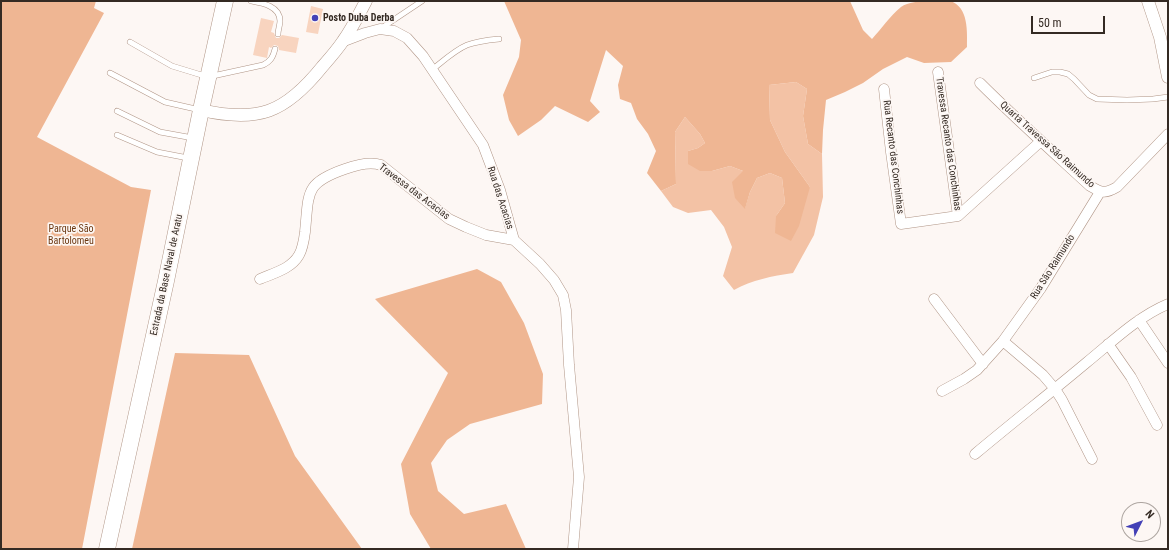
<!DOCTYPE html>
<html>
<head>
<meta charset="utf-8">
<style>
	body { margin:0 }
	#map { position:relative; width:1169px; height:550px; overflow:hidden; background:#fdf7f4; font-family:"Roboto Condensed",sans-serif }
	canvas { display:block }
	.frame { position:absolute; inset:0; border:2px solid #342a23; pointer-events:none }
	.north { position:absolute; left:1121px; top:502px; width:40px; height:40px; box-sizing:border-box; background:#fdf7f4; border:1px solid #ada5a0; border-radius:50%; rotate:48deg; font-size:11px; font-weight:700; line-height:16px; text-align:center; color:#342a23 }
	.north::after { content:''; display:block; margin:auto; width:14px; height:18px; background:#4340b6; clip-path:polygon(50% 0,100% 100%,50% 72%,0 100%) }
	.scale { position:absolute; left:1031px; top:16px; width:74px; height:18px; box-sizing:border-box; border:2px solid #342a23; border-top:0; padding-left:5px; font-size:12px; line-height:14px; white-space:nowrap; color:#342a23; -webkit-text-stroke:3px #fdf7f4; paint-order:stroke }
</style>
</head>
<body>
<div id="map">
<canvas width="1169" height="550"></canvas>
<div class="frame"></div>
<div class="north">N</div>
<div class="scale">50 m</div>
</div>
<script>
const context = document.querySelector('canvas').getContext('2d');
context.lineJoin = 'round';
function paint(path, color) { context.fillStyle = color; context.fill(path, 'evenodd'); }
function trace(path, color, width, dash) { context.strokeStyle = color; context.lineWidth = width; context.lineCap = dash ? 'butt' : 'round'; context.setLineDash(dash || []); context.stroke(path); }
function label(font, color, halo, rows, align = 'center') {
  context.font = font + ' "Roboto Condensed",sans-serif'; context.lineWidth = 3.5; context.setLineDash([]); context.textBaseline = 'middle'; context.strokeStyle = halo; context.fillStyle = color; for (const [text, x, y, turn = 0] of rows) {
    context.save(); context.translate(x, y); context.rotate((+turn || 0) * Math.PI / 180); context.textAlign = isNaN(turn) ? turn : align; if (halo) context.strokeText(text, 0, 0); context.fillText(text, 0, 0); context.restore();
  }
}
const green = new Path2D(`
	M796,82l11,7 -4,27 5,28 14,10 1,43 -9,38 -21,38c-21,3 -41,7 -59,17l-11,-14 9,-29 -8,-20 -13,-17 -23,3 -15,-6 -12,-16 15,-7 -1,-52 10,-15 15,17 5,9 -7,5 -10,3 24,20 18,-5 13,5 2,37 5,-16 7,-14 13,-5 12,5 3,25 -9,13 34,-29 -25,-35 -15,-32 -1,-35z`);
const forest = new Path2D(`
	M1,1h95l-2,7 10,5 -67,124 94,50 20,3 -69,359h-81z
	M504,1h346l13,29 9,9c10,-11 18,-23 29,-32 7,-5 19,-6 27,-6 7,0 16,-1 22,0 19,6 17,31 17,46l-16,15 -27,1 -17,-6 -24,12 -20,14 -18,9 -19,8 -3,30 -1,24 -14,-10 -5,-28 4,-27 -11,-7 -27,3 1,35 15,32 25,35 -11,39 -8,15 -16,-8 1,-17 9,-13 -3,-25 -12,-5 -13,5 -7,14 -5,17 -10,-11 -3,-16 11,-11 -13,-5 -18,5h-12l-12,-7v-13l10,-3 7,-5 -5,-9 -15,-17 -10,15 1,52 -15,7 -14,-18 9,-22 -8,-17 -11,-15 -6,-16 -11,-4 -2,-14 5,-19 -17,-16 -16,51 10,11 -12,10 -33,-16 -14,14 -23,16 -9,-16 -6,-25 16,-38 2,-17z
	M477,269l24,13 23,41 19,51 -1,30 -72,20 -23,16 -16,23 7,28 26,23 42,-10 20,45h-95l-21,-35 -9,-50 47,-91 -73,-74z
	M175,353l74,2 46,101 67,93h-230z`);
const building = new Path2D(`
	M311,6l12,3 -5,25 -12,-2z
	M261,18l13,3 -3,11 3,1 2,5h3l3,-3 17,3 -3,15 -17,-3 -1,-4 -4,-1 -3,3 -2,-1 -2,11 -14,-3z`);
const service = new Path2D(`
	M251,1c11,2 29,5 29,20 0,4 -2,9 -2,13
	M380,29l42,-28
	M130,42l42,24 36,11 55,-12c8,-4 10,-8 12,-16
	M433,69c10,-8 22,-19 34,-24 11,-4 21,-5 32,-6
	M110,73l55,29 35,8
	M1034,78l18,-6h8l8,2 6,5 15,16 8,4 30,1 26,-1 15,-2
	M117,111l43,21 33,6
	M117,135l40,17 31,6`);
const minor = new Path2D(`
	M344,41l21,-8 15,-4 14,2 13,7 16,18 60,89 17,45 14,50 26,24 14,16 9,15 3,15 3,55 10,112 -6,72
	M938,72l20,144
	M980,83c35,35 73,69 110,103 12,7 15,8 27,1l51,-53
	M884,89l7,63 10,72 57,-8 83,-75
	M260,279c14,-6 31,-10 39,-24 4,-7 5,-15 6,-23 4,-39 -1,-49 40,-63 11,-4 25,-8 36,-4l68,54 17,8 20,8 28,5
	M934,299l49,65
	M1139,320l29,43
	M1003,341l40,34 12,14 7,11 30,59
	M1108,344l23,33 26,48
	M942,391l22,-12 13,-9 26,-29 38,-53 59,-96
	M975,454c37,-31 74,-60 111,-91 26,-21 51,-46 82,-59`);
const tertiary = new Path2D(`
	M1148,1l12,36 8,40
	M201,110c57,13 84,3 121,-43 7,-8 15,-17 21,-26 9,-12 16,-27 23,-40`);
const primary = new Path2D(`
	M107,549l59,-268 35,-171 24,-109`);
const markers = [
	[315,18,4,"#4340b6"]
];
const poiNames = [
	["Posto Duba Derba",323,18]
];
const streetNames = [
	["Travessa Recanto das Conchinhas",948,144,82],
	["Quarta Travessa São Raimundo",1047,145,42],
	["Rua Recanto das Conchinhas",893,157,83],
	["Travessa das Acacias",414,192,37],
	["Rua das Acacias",500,198,72],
	["Rua São Raimundo",1053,267,-58],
	["Estrada da Base Naval de Aratu",167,275,-78]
];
const parkNames = [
	["Parque São",71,229],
	["Bartolomeu",71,241]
];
paint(green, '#f3c2a5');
paint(forest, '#efb693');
paint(building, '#f8d4bf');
trace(service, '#b09586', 6);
trace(minor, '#b09586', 11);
trace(tertiary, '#b09586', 13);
trace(primary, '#b09586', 17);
trace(service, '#fff', 5);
trace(minor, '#fff', 10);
trace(tertiary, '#fff', 12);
trace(primary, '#fff', 16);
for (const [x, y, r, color] of markers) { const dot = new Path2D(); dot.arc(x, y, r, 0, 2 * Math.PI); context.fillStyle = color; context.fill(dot); trace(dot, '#fdf7f4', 1.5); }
label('bold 10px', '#342a23', '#fdf7f4', poiNames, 'left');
label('10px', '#342a23', '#fdf7f4', streetNames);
label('10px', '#6c3811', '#fdf7f4', parkNames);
</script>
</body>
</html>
